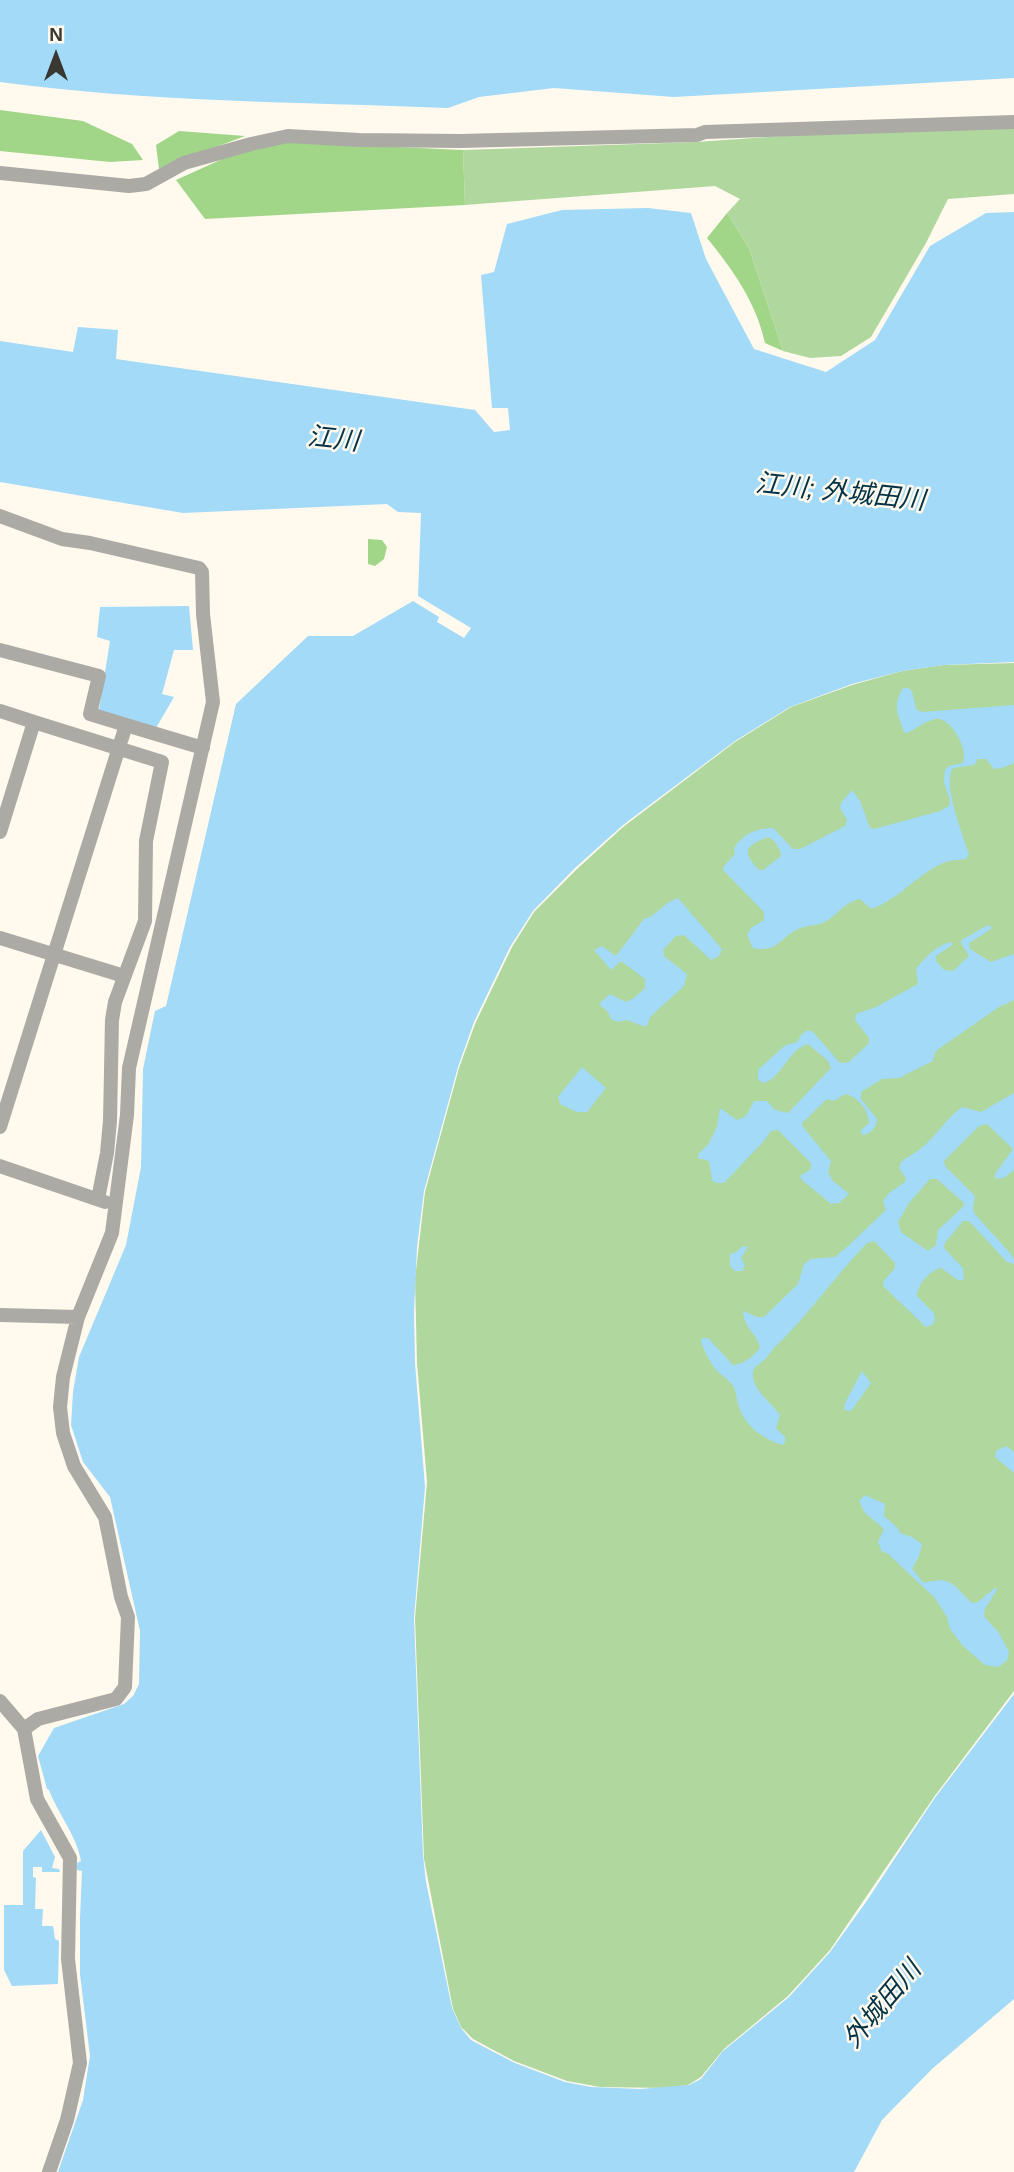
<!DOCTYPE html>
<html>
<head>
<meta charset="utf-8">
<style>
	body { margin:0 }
	#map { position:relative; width:1014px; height:2172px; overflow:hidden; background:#fff9ee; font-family:Arial,sans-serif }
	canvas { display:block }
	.north { position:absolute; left:21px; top:21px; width:70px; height:70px; -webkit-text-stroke:5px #fff9ee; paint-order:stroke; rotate:0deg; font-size:19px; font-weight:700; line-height:28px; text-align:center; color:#3a3833 }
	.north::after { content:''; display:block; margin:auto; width:24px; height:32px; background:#3a3833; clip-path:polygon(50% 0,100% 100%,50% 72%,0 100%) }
</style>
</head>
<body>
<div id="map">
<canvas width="1014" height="2172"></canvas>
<div class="north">N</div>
</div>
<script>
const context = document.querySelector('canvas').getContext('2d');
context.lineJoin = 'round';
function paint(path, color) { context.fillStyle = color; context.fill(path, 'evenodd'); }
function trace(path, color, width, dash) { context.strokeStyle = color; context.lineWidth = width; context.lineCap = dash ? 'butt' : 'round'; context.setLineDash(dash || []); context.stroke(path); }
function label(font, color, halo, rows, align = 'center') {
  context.font = font + ' Arial,"Noto Sans JP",sans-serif'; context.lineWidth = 5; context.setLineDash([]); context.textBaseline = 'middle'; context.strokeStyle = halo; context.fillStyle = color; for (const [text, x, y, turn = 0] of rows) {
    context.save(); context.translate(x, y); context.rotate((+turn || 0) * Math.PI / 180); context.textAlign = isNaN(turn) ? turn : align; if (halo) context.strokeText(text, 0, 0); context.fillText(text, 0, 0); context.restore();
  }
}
const green = new Path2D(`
	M1014,126v68l-66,5 -22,44 -55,94 -30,19 -31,2 -27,-7 -34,-103 -22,-35 13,-14 -25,-13 -250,19 -2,-55 233,-8 145,-10z
	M1014,663v1028l-80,106 -104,153 -42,46 -64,53 -23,28 -13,8 -22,3 -66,-1 -33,-6 -53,-20 -41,-22 -12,-12 -8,-18 -29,-150 -9,-241 12,-136 -10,-119 -2,-84 10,-87 34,-124 16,-44 37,-77 22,-35 43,-43 46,-42 112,-85 56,-35 61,-22 50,-14 41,-6z`);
const forest = new Path2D(`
	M0,110l83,11 49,23 11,16 -33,2 -110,-11z
	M179,131l66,5 -86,33 -3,-24z
	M288,142l175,8 2,55 -260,14 -29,-39 53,-24z
	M727,213l22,35 34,103 -18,-8c-9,-41 -32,-73 -58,-105z
	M368,539l14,1 5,7 -3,12 -9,7 -7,-2z`);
const water = new Path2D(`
	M0,0h1014v78l-340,19 -120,-9 -75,9 -31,11c-149,-6 -300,-6 -448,-26z
	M648,208l43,5 15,46 48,90 72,23 49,-32 55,-94 56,-33 28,-1v450l-70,3 -42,6 -50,13 -62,23 -55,34 -112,84 -48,43 -42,43 -23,36 -36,75 -16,45 -34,124 -7,56 -3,66 1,50 10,124 -11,131 9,237 3,27 26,126 9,20 10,12 17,9 27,14 50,19 26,5 49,2 49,-4 12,-6 22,-28 66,-54 41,-45 36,-50 68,-103 80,-105v305l-82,70 -50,51 -28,52h-796l25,-72 7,-44 -10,-82v-55l2,-48 -5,-1v-7l4,-2c-4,-25 -23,-47 -32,-71l-2,-1 -9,-33 16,-28 70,-24 9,-8 6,-12 1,-53 -30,-134 -27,-35 -12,-37 2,-33 6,-35 47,-112 15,-78 2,-98 12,-58 11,-5 70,-302 72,-68h45l60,-35 26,16 -2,5 27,16 7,-10 -53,-32 3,-83 -23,-1 -11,-8 -204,9 -183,-31v-141l73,11 5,-25 40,3 -2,29 359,51 19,22 16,-2 -2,-22h-16l-11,-133 13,-3 13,-48 55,-14z
	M189,606l4,44h-19l-12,44 12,3 -18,31 -57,-18 11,-69 -13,-4 3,-30z
	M903,688h5l4,3 4,18 6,3 92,-7v58l-12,5 -8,1 -8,-10h-8l-4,6 -21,3c-11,15 10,68 16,86l-3,5c-7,1 -16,1 -23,4 -26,11 -44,37 -72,46l-11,-10c-14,2 -21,14 -32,21 -10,7 -22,4 -32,10 -17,9 -19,23 -43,18l-6,-13 4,-7 13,-8v-8l-41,-42 1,-4 11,-12 -1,-6c9,-14 22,-20 39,-20l20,21h7l45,-23 2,-6 -7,-12 1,-5 11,-13 8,11 10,27 4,1 66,-18 9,-5 1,-5 -6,-19 1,-12 4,-4 14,-3c5,-13 -9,-40 -23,-44 -9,-2 -24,10 -33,14l-3,-1c-6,-18 -12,-26 -1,-44zM768,837c6,2 13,12 13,19l-18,14h-4c-17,-18 -15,-24 9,-33z
	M678,898l44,51 -3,7 -8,4 -27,-25 -8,1 -13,14 1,6 23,18 -3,12 -33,30 -5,11 -19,-7 -9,2 -7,-3 -3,-7 -9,-8 11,-10 16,8 8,-4 11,-10v-9l-24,-18 -10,9 -17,-20 8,-4 14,10 28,-37c13,-3 20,-17 34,-21z
	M988,925l3,1v3l-22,14 1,6 21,13 23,-8v46l-15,7 -59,41 -5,4 -2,9 -34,17 -17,1 -21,13v7l16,20c-1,9 -6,15 -15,16l-1,-5 8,-7c0,-12 -11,-27 -24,-29l-11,7 -7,-2 -25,24 1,4 28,34 -3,11 4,8 17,14 -10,9 -8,1 -29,-24 -2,-4 11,-7v-6l-33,-33 -7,1 -7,10 -40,42h-8l-4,-3 -3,-19 -11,-3v-4l10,-9 9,-18 3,-19 17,12 9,-4 8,-15h13l8,9 13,3 43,-45 -3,-7 -20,-17c-19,5 -25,31 -43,39l-7,-3v-10l26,-24 13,-4 5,-8 6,-4 5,2 27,31 9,-1 20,-19v-5l-14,-18 1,-6 20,-7 42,-23 -2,-15c9,-11 21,-25 36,-27v3l-16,11v5l8,9 9,1 16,-15 -8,-13 1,-3z
	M582,1067l24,21 -19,24h-10l-17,-8 -2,-7z
	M1014,1093v77l-10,8 -9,1v-5l18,-25 -26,-25 -8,2 -35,35 1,5 30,30 -2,12 1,5 36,40 4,6v5l-7,-2 -38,-41h-6l-18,22 -1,5 19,20 1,12h-6l-17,-12c-11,2 -24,17 -24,28l17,17 1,6 -2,5 -7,3 -42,-40 -1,-5 12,-14v-5l-21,-22 -7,2c-33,34 -59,73 -93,105 -4,4 -6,9 -10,12 -6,6 -12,6 -11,16 0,14 19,27 27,39l-4,13 9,9v5l-2,3c-20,-6 -38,-19 -44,-38 -3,-8 -2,-15 -6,-21 -5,-7 -10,-10 -16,-15 -7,-8 -12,-19 -16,-29l1,-4h6l25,27c9,0 23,-10 27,-18 -4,-15 -16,-18 -17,-36l14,6h7l34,-33 6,-20 7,-5 24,-2 14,-12 37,-35 -3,-9 6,-8 16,-11 1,-4 -7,-10 2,-6c6,-5 13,-8 19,-13 16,-12 26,-31 42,-42l19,5zM930,1179h7l27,24 -1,4 -25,23 -2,15 -8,6 -27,-19 -3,-10 11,-19z
	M743,1246l5,1 -7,11 4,7 -3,6h-7l-5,-5v-12l5,-1z
	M862,1371l9,12 -20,28 -7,-1 1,-7z
	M1006,1446l8,6v21l-19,-16 1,-6z
	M865,1495l20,9 -1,12 13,11 3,6 12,4 10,7 -3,12 -7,13 12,14c27,-8 29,2 48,20l6,-1 18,-15 1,3 -12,19 -1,7 15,17 10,19 -2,8 -8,7 -14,-2 -22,-19 -13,-17 -3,-12 -13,-20 -47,-44 -5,-1 -4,-10 6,-13 -19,-16 -6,-12z
	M41,1830l14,27 -3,11 7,1 1,3h-18v-5h-9v10l3,1 -1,31h8l-1,17h11l2,13 4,2 -1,43 -46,2 -8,-16v-65h19v-54z`);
const street = new Path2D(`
	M0,173l129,13 17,-2 38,-21 67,-19 37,-8 71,4 101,1 237,-6 8,-3 309,-10
	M0,516l62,23 28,4 109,25 3,4 1,42 10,88 -84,366 -2,47 -15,118 -34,84 -15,60 -3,30 3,26 11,33 31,51 16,80 7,20 -3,70 -9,12 -78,20 -14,10
	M0,650l99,26 -9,38 36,11
	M0,711l34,11
	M0,832l34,-110 128,40 -16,79 -1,80 -30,81 -3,18 -2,101 -3,32 -9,46
	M0,938l124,38
	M0,1127l126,-402 77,23
	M0,1166l105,36
	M0,1315l78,2
	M0,1701l24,28 13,70 33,59 -2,101 12,104 -13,57 -18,52`);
const waterNames = [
	["江川",333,440,6],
	["江川; 外城田川",840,493,6],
	["外城田川",883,2005,-50]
];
paint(green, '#b0d89e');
paint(forest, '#a1d688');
paint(water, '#a2daf8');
trace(street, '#acaaa5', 14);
label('italic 26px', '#013245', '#fff9ee', waterNames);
</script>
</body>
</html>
